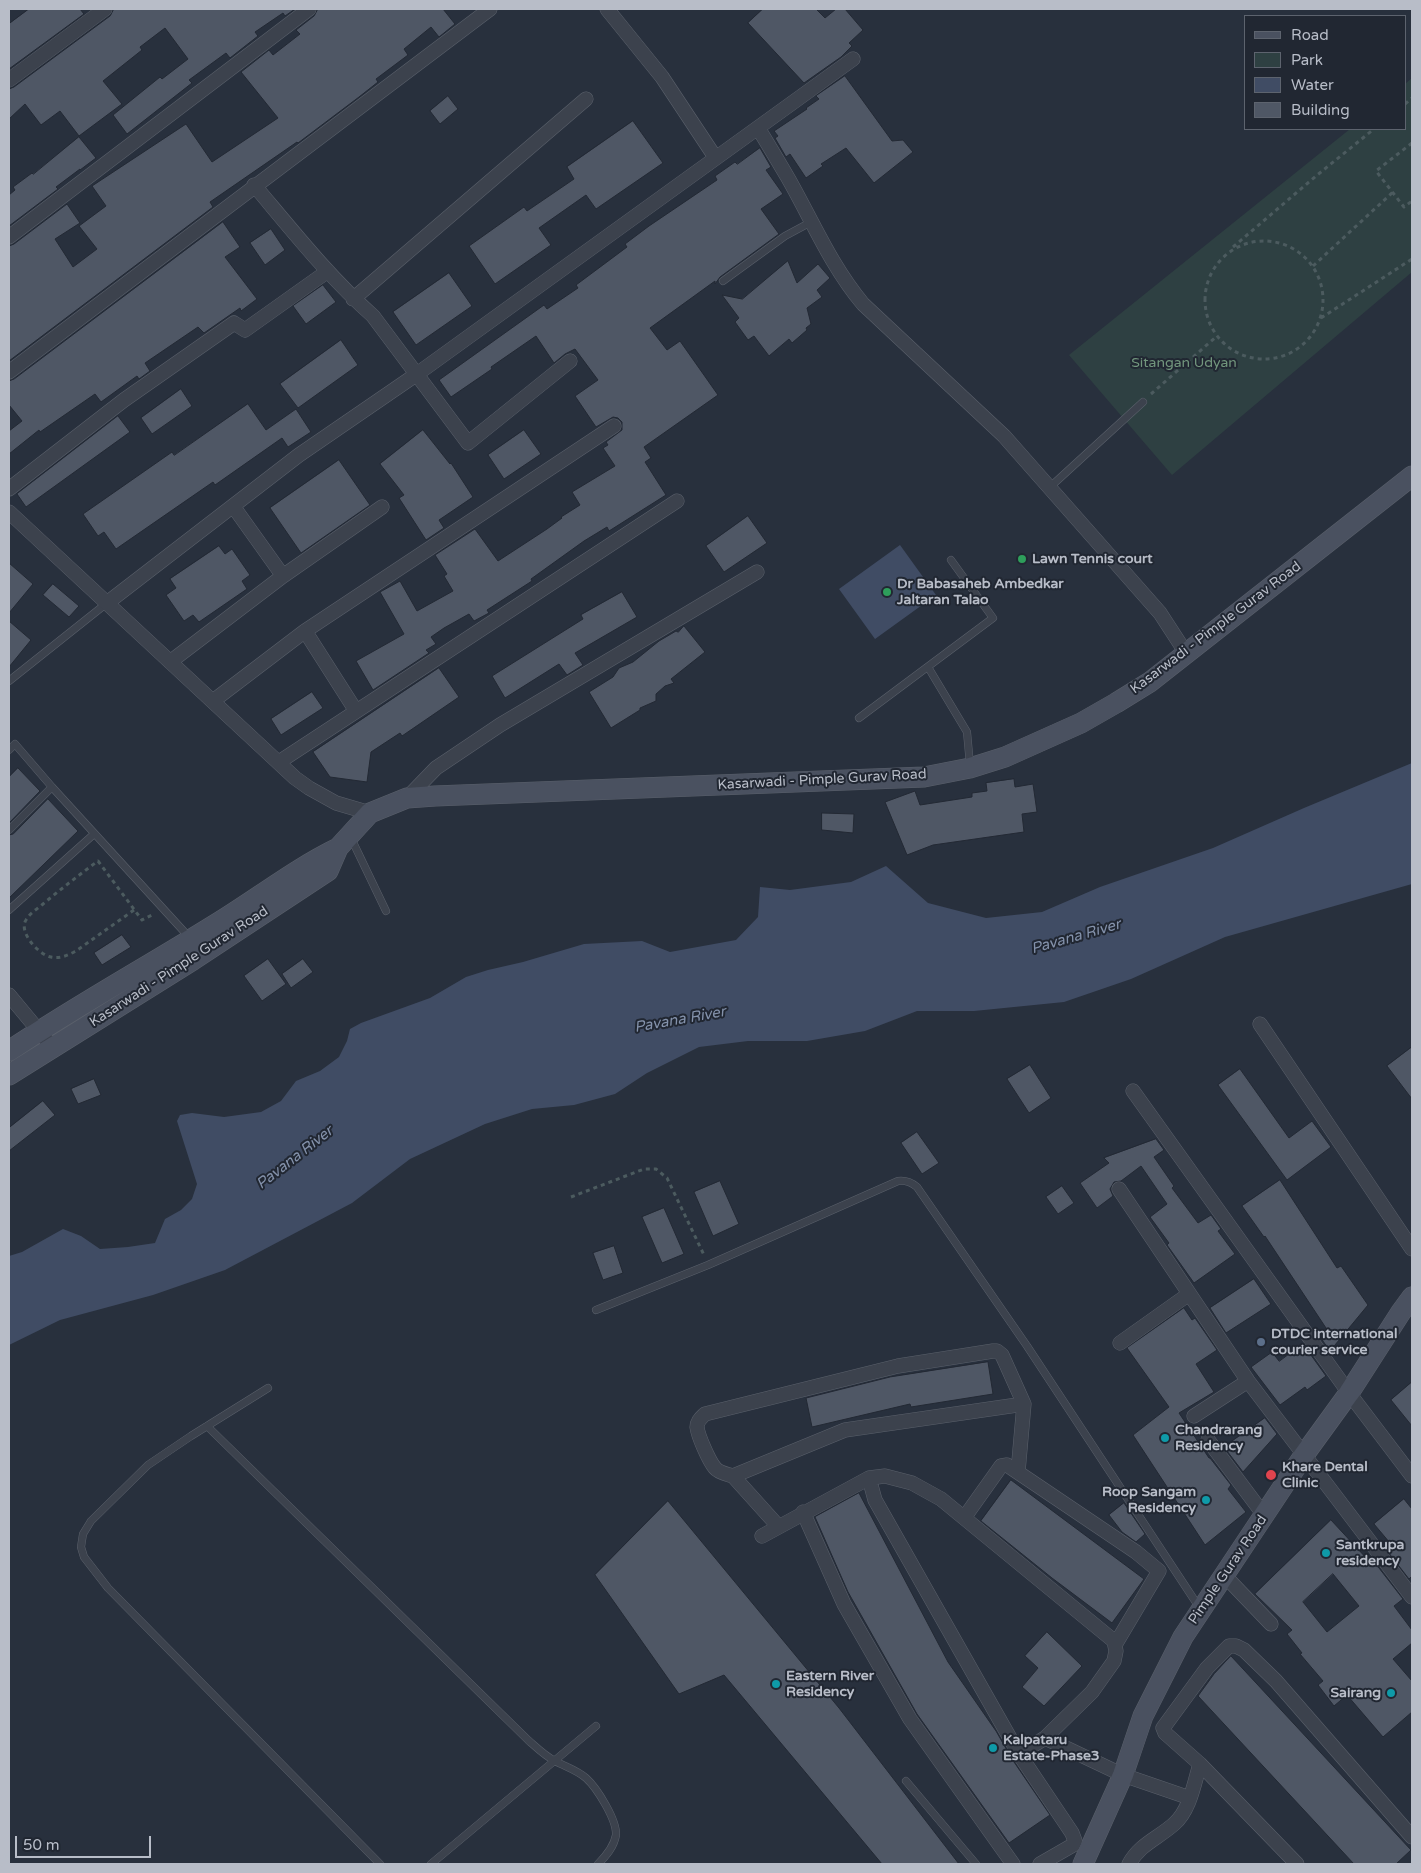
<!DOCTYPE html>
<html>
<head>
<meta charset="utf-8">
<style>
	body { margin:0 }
	#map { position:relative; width:1421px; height:1873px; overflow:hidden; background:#28303d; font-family:"Varela Round",sans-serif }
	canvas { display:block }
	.frame { position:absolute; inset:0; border:10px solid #b8bdc8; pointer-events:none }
	.legend { position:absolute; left:1244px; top:15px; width:162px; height:115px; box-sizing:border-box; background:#212732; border:1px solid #5d636e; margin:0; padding:6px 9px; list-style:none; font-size:15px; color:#b8bdc8 }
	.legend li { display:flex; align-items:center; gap:10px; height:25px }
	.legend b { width:25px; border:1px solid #5d636e }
	.scale { position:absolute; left:15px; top:1836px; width:136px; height:22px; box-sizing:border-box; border:2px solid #b8bdc8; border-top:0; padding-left:6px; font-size:15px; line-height:18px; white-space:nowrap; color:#b8bdc8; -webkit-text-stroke:4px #212732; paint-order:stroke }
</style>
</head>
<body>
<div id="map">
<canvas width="1421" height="1873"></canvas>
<div class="frame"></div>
<ul class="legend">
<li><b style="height:6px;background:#4a5160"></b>Road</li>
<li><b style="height:14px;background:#2e4042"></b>Park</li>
<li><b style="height:14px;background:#404c64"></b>Water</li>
<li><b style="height:14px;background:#4f5765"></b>Building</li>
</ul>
<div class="scale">50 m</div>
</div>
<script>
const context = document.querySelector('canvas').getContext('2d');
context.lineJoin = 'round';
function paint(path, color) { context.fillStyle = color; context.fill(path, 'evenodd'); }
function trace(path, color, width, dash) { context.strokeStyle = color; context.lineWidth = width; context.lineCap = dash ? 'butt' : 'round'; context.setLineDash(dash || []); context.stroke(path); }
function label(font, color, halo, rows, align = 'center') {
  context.font = font + ' "Varela Round",sans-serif'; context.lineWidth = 4; context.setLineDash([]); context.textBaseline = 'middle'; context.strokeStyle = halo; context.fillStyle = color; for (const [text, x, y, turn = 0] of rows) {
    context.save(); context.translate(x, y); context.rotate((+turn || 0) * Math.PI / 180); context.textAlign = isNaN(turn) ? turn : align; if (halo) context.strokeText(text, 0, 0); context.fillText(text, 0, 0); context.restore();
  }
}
const green = new Path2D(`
	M1412,78v194l-240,203 -103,-120 281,-226h55v-45z`);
const water = new Path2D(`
	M900,545l36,50 -61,44 -36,-50z
	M1412,763v121l-187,53 -94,42 -67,23 -90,9h-57l-52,20 -58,10h-59l-49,6 -52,26 -32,21 -41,11 -42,4 -47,15 -75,35 -58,44 -127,67 -72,25 -93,25 -51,25v-89l13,-4 41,-23 18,7 19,13 28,-2 27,-4 10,-24 16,-9 11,-11 5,-15 -20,-63 3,-6 12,-2 32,4 37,-5 20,-11 15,-20 24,-10 19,-14 8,-16 3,-12 11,-6 69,-25 36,-21 22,-7 35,-8 61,-18 58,-3 28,11 66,-12 22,-23 2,-30 30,3 61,-8 35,-16 42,37 58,15 56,-6 58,-25 113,-39 91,-40z`);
const building = new Path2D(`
	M29,9h51l4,5 -75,55v-45z
	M114,9h181l-10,7 -2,-3 -28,19 3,4 -28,22 -4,-5 -37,27 3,3 -65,51 -14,-19 47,-38 2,2 26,-20 -23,-31 -25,19 2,3 -39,31 19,23 -43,32 -19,-25 -19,14 -16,-21 -16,15v-30l5,-2 96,-71z
	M318,9h125l12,15 -16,13 -8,-10 -27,22 4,6 -32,24 2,3 -19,15 -61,46 -1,-1 -87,60 3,5 -204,154v-115l5,-2 53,-40 13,19 -25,16 18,28 24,-18 -18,-23 27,-20 -14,-20 94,-62 26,38 66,-44 -37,-46 28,-22 4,5 27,-21 -4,-4 18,-14z
	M763,9h53l9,9 11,-9h9l18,21 -14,13 3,3 -11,11 -37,26 -56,-60z
	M845,76l47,65 11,-1 10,12 -39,31 -28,-35 -25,16 2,2 -17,12 -16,-24 -4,3 -11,-19 3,-2 -4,-5 33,-22 -1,-1 13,-9 -3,-3z
	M448,96l10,13 -18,15 -10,-13z
	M633,121l30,42 -67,46 -10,-14 -47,33 12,17 -56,39 -26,-38 55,-39 3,4 47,-32 -7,-12z
	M79,137l17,21 -16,12v-1l-24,18 2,2 -49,37v-31l6,-5 -2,-3 19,-14 1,1z
	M760,148l11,19 -5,3 17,24 -22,15 18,25 -59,43 -5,7v-3l-65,47 17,22 13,-9 38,54 -74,52 7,11 -6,4 21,33 -57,36 -2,-4 -23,14 -53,38 1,2 -45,29 2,3 -15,8 -5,-7 -25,14 -13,9 5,7 -10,6 3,3 -56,37 -17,-29 48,-27 -24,-42 20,-11 17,30 36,-20 -9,-15 3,-2 -12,-19 40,-26 23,32 49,-32 15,-11 -1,-1 19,-12 -8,-13 43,-26 -12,-18 5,-3 -2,-3 16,-12v-8l-4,-4 -5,-1 -17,10 -21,-31 23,-16 -23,-31 -10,5 -11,9 -18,-27 -45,31 1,2 -41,28 -12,-17 105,-75 3,4 31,-21 -2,-3 51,-38 -2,-3 24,-18 68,-46 -2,-4 20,-14 2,2z
	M223,222l17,25 -15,10 32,42 -16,12 -1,-3 -36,25 -6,-6 -53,36 5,8 -11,8 -2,-3 -36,26 -6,-8 -55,38 -1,-2 -30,24v-23l13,-10 -13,-16v-24l5,-2z
	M271,229l14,21 -20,15 -15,-22z
	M788,261l9,22 21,-19 12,14 -13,12 5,7 -15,11 4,16 -5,4 1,2 -15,13 -3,-4 -20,17 -15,-20 -6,4 -13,-18 4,-4 -17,-23 20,4z
	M449,273l23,33 -56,39 -23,-33z
	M323,285l13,17 -30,22 -13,-18z
	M341,340l17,25 -60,43 -18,-24z
	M181,389l11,17 -40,28 -11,-16z
	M248,404l18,26 30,-21 15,23 -23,15 -6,-9 -67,47 -2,-3 -97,67 -12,-17 -6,4 -15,-22 89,-62 2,3z
	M118,416l12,16 -104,75 -9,-13z
	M423,430l27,34 1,-1 22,34 -34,23 5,8 -18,12 -27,-42 5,-3 -24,-31z
	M524,430l17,24 -37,25 -16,-24z
	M339,460l31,45 -69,48 -31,-45z
	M748,516l19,27 -43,29 -18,-26z
	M219,546l6,8 7,-5 18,26 -8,6 5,8 -48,33 -6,-7 -9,6 -18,-26 10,-7 -6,-9z
	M9,563l24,21 -24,29z
	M53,584l26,22 -10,11 -26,-22z
	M622,592l15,25 -62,36 8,12 -16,10 -8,-11 -54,34 -13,-22 91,-57 -2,-4z
	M9,621l22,19 -22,27z
	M684,626l21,26 -34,27 3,4 -9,3 -9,8v7l-16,7v2l-29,18 -22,-36 24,-15 6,-9 14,-6 26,-21 17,-10 2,1z
	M439,668l20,29 -57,39 -2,-3 -29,19 -4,30 -37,-5 -17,-25z
	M312,692l11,16 -42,27 -10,-16z
	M18,768l22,23 -31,32v-46z
	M1014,779l1,8 18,-3 4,28 -15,2 2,18 -91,13 -26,10 -22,-53 30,-11 5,14 52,-8v-4l15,-2 -1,-8z
	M48,799l30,32 -69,67v-63l4,-1z
	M822,813l32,1 -1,19 -31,-3z
	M122,935l9,12 -29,18 -8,-12z
	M268,959l18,25 -24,17 -18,-25z
	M303,959l10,13 -22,16 -9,-14z
	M1412,1047v52l-25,-33z
	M1030,1065l21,33 -22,15 -22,-34z
	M1240,1069l49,69 23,-17 19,26 -44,33 -69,-95z
	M94,1079l7,16 -23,9 -7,-15z
	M43,1101l12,14 -46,36v-23z
	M917,1132l22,31 -17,11 -21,-31z
	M1156,1139l8,11 -10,7 20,29 -2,2 26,35 13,-8 10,14 -3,2 17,23 -41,29 -27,-38 2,-2 -19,-26 17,-13 -26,-38 -20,15 -7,1 -4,7 3,7 -16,12 -17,-25 29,-20 -5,-5z
	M1280,1180l57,88 4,-2 27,39 -38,46 -12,-17 8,-6 -61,-92 -1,1 -22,-31z
	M720,1181l19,43 -26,12 -19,-44z
	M1062,1186l12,17 -16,11 -12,-17z
	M664,1208l20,46 -22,9 -20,-46z
	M614,1246l9,27 -20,7 -10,-27z
	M1254,1279l17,25 -45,29 -16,-25z
	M1184,1308l8,12 3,-2 22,32 -21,14 18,28 -35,21 30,45h1l21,27 -3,4 18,23 -41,33 -72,-110 36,-28 -42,-59z
	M1303,1344l23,32 -19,14 -2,-3 -25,18 -29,-38 21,-15 7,9z
	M988,1362l5,32 -82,13 -1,-3 -98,23 -6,-29 84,-21z
	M1412,1382v44l-21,-26z
	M1265,1418l12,16 -34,38 -19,-25z
	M1011,1480l133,99 -32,44 -60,-45 -71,-57z
	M859,1493l89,169 48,69 16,28 38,56 -41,28 -92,-129 -69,-122 -33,-75z
	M1404,1499l8,10v67l-3,3 -24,-31 5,-5 -16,-19z
	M668,1501l171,207 120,156h-77l-158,-189 -45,19 -84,-119z
	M1124,1503l21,31 -9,8 -14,-10 -13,-17z
	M1331,1520l38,41 3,-2 31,40 -9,7 18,24v13l-19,16 19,22v31l-29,25 -36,-42 -13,11 -16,-21 5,-4 -23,-27 2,-1 -15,-19 5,-4 -37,-36zM1333,1574l26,32 -32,26 -24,-30z
	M1047,1632l35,34 -38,40 -22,-19 16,-19 -13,-12z
	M1231,1656l180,194 -15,14h-42l-156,-168 16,-22z`);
const path = new Path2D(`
	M1405,104l7,-6
	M1412,143l-36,28 28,36 8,-6
	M1205 300a59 59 0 1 1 118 0a59 59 0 1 1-118 0Z
	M1233,247l83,-71 58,-47
	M1313,266l80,-74
	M1321,318l91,-59
	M1151,394l66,-58
	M134,910l-58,41c-8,4 -15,8 -25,6 -12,-2 -33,-25 -25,-37 4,-7 11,-11 17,-16 18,-15 36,-29 55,-43l44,59 12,-6
	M571,1197l73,-28h12l11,9 37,77`);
const lane = new Path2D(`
	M723,281l62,-45 26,-14
	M1049,488l94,-86
	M928,667l39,65 3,33
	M9,681l98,-78
	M859,718l134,-100 -42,-58
	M9,750l6,-6 37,43
	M9,830l43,-43 137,150
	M351,838l35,73
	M9,910l85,-76
	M596,1310l112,-45 190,-84c8,-1 13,1 19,6l110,159 172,261
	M268,1388l-77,48 -43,29 -57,56 -8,13 -2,13 3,10 24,31 272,276
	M207,1426l321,314c8,7 17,16 27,21 11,6 22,9 31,17 11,10 31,42 30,57 -2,12 -10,21 -18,29
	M906,1781l70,83
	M431,1864l165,-138`);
const street = new Path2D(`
	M607,9l55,68 53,80
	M9,80l96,-71
	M758,128c10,16 20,33 30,50 24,42 43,88 75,126l141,132 156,177 26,40
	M254,185c38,45 75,92 119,131l95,127 102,-82
	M9,237l300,-228
	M353,299l233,-200
	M9,372l481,-363
	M9,489l115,-89 110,-77 11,7 83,-59
	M9,512l286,266 14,10 27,15 34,10
	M283,576l99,-69
	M107,603l192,-148 118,-81 436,-315
	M305,631l51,80
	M170,662l113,-86 -50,-70
	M213,701l92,-70 309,-205
	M279,762l398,-261
	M407,798l29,-30 64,-43 257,-153
	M9,995l44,53
	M1260,1024l152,225
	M1133,1091l216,302 63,83
	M1119,1189l129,192 164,216
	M1120,1343l69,-49
	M1194,1416l54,-35
	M1208,1440l56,75
	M733,1476c-6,-2 -14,-3 -18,-8 -6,-7 -17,-32 -18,-41 0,-6 4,-9 8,-13l193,-48 95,-15h4l5,4 22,49 -6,68
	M803,1512l41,92 66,115 103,145
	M964,1518l37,-52 6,-1 129,87 23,19 -44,74
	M778,1526l-45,-50 112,-46 179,-26
	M762,1536l107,-58
	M1224,1575l47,49
	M1045,1738l-26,16 -144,-254 -6,-22 16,-2 27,7 29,16 173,142 2,10 -2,10 -22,31 -47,46 78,37 67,23
	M1019,1754l53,79 3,8 -2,4 -33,19
	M1200,1764l97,100
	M1129,1864c11,-20 28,-25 45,-40 16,-14 20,-40 26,-60l-35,-31 -2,-5 44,-60 22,-22h7l8,4 32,31 136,156`);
const secondary = new Path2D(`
	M9,1051c67,-45 138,-84 207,-127 41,-25 79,-55 122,-76
	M9,1075l184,-115 135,-89 10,-23 32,-35 37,-15 28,-2 489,-19 46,-9 35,-11 76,-34 35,-20 34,-21 262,-206
	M1083,1864l40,-89 20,-59 40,-79 121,-182 45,-62 52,-81 11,-15`);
const markers = [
	[1022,559,5,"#2e9e5b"],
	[887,592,5,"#2e9e5b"],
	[1261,1342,5,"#5c6f8a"],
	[1165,1438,5,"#0f9aa8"],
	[1271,1475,6,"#e0444e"],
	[1206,1500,5,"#0f9aa8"],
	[1326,1553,5,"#0f9aa8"],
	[776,1684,5,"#0f9aa8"],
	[1391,1693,5,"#0f9aa8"],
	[993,1748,5,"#0f9aa8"]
];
const parkNames = [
	["Sitangan Udyan",1184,363]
];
const poiNames = [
	["Lawn Tennis court",1032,559],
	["Dr Babasaheb Ambedkar",897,584],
	["Jaltaran Talao",897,600],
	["DTDC international",1271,1334],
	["courier service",1271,1350],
	["Chandrarang",1175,1430],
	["Residency",1175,1446],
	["Khare Dental",1282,1467],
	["Clinic",1282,1483],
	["Roop Sangam",1196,1492,"right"],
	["Residency",1196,1508,"right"],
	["Santkrupa",1336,1545],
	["residency",1336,1561],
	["Eastern River",786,1676],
	["Residency",786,1692],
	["Sairang",1381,1693,"right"],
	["Kalpataru",1003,1740],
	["Estate-Phase3",1003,1756]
];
const streetNames = [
	["Kasarwadi - Pimple Gurav Road",1216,628,-37],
	["Kasarwadi - Pimple Gurav Road",822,780,-3],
	["Kasarwadi - Pimple Gurav Road",179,967,-33],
	["Pimple Gurav Road",1228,1570,-56]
];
const waterNames = [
	["Pavana River",1076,937,-16],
	["Pavana River",680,1020,-10],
	["Pavana River",295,1158,-38]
];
paint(green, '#2e4042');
paint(water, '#404c64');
paint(building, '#4f5765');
trace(building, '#232934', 1);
trace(lane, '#5a606b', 8);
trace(street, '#5a606b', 15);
trace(secondary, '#5a606b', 21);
trace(path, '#4c5b5f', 3, [4, 4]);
trace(lane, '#3c424d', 7);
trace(street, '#3c424d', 14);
trace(secondary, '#4a5160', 20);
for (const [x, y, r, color] of markers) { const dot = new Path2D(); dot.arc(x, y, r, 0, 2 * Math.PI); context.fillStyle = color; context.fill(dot); trace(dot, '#212732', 2); }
label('14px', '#72967d', '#212732', parkNames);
label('bold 14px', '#b8bdc8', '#212732', poiNames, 'left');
label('14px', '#b8bdc8', '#212732', streetNames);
label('italic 15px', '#8492ab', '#212732', waterNames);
</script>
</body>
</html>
